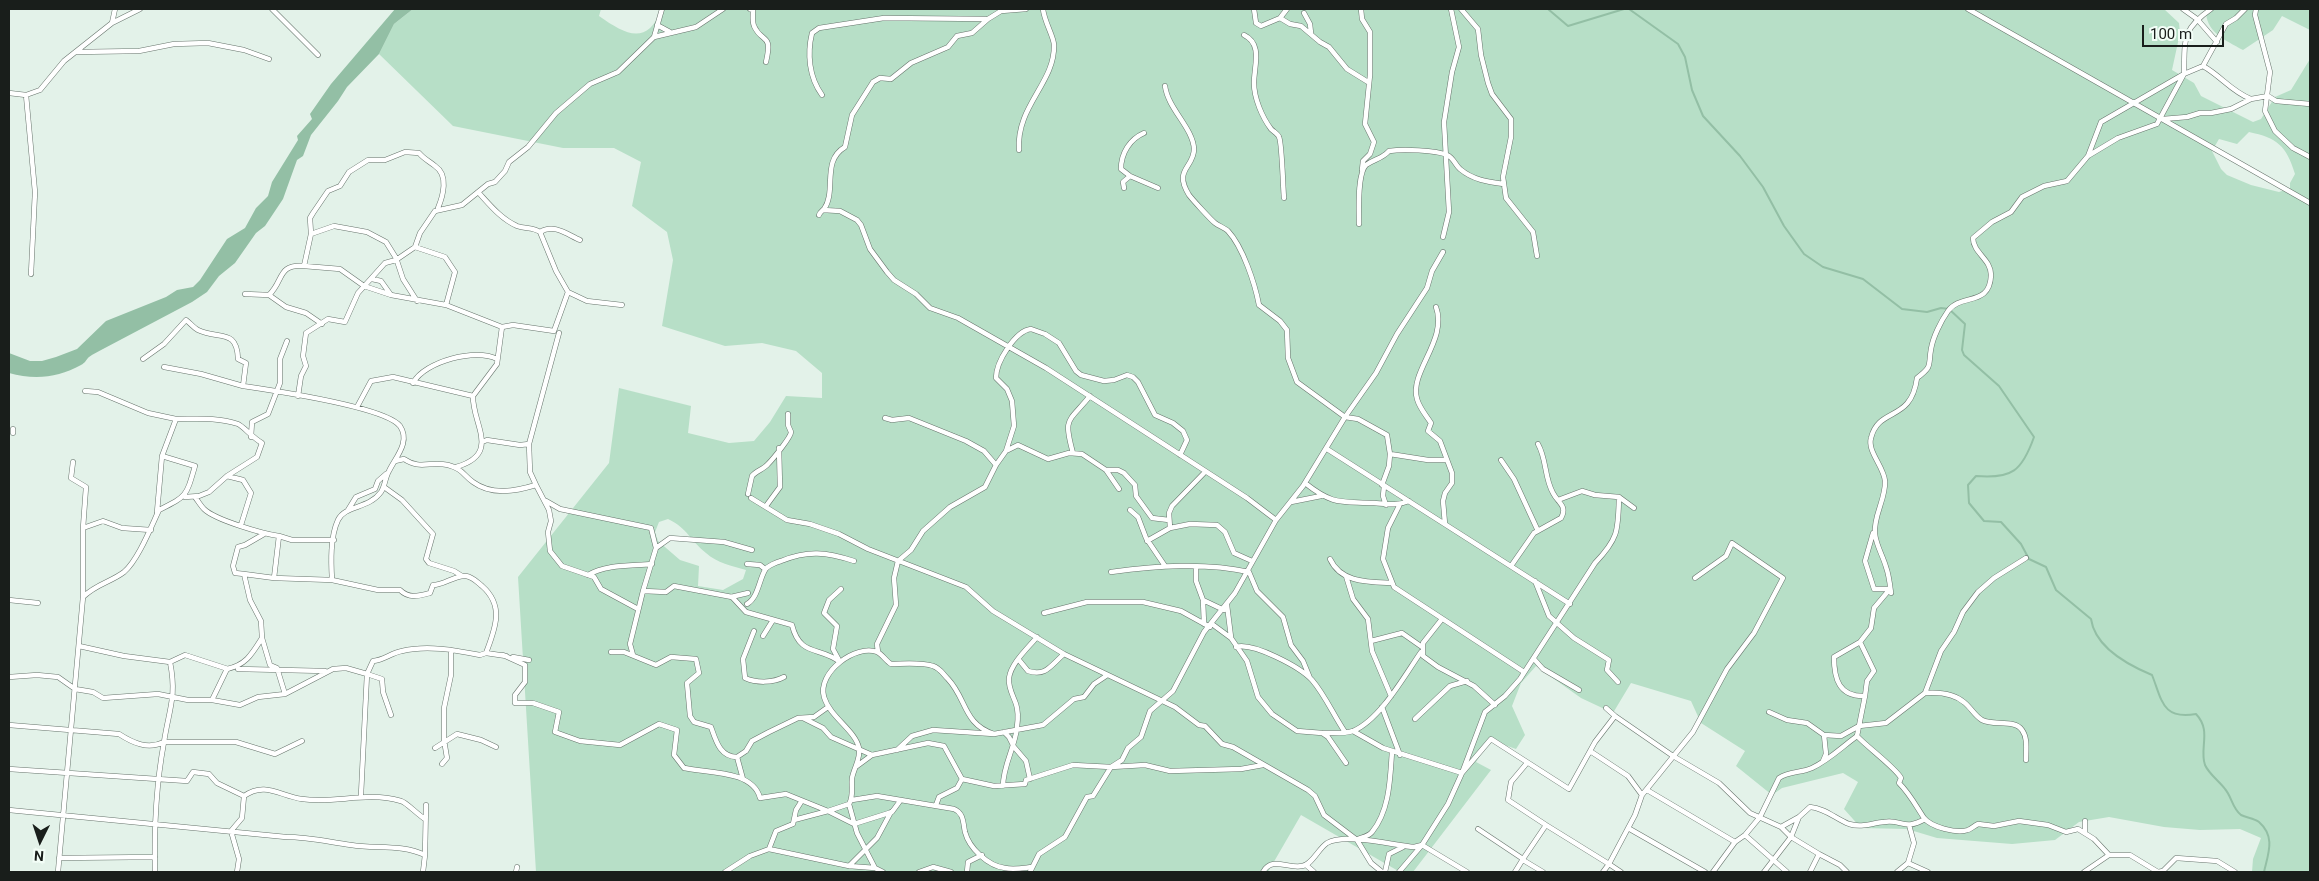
<!DOCTYPE html>
<html>
<head>
<meta charset="utf-8">
<style>
	body { margin:0 }
	#map { position:relative; width:2319px; height:881px; overflow:hidden; background:#e3f2e9; font-family:Roboto,sans-serif }
	canvas { display:block }
	.frame { position:absolute; inset:0; border:10px solid #191e1b; pointer-events:none }
	.north { position:absolute; left:15px; top:816px; width:50px; height:50px; -webkit-text-stroke:4px #f3fef7; paint-order:stroke; rotate:184deg; font-size:14px; font-weight:700; line-height:20px; text-align:center; color:#191e1b }
	.north::after { content:''; display:block; margin:auto; width:18px; height:22px; background:#191e1b; clip-path:polygon(50% 0,100% 100%,50% 72%,0 100%) }
	.scale { position:absolute; left:2142px; top:25px; width:82px; height:22px; box-sizing:border-box; border:2px solid #191e1b; border-top:0; padding-left:6px; font-size:15px; line-height:18px; white-space:nowrap; color:#191e1b; -webkit-text-stroke:4px #f3fef7; paint-order:stroke }
</style>
</head>
<body>
<div id="map">
<canvas width="2319" height="881"></canvas>
<div class="frame"></div>
<div class="north">N</div>
<div class="scale">100 m</div>
</div>
<script>
const context = document.querySelector('canvas').getContext('2d');
context.lineJoin = 'round';
function paint(path, color) { context.fillStyle = color; context.fill(path, 'evenodd'); }
function trace(path, color, width, dash) { context.strokeStyle = color; context.lineWidth = width; context.lineCap = dash ? 'butt' : 'round'; context.setLineDash(dash || []); context.stroke(path); }
const green = new Path2D(`
	M413,9h188l-2,7c27,19 48,30 63,-7h1502l15,14 1,10 -8,37 22,13 7,13 52,26 8,-3 14,-22 16,-7 19,-31v813h-58l1,-13 8,-21 -21,-9 -40,1 -36,-3 -55,-10 -30,5 -24,18 -43,4 -75,-6 -30,-9 -46,-1 -17,-19 14,-27 -15,-9 -61,15 -10,7 -36,-29 9,-15 -44,-28 -10,-22 -60,-18 -18,30 -32,-15 -45,-32 -15,17 -9,23 13,29 -9,14 -26,-9 -14,22 15,8 -78,102h-13l-99,-57 -33,57h-732l-18,-295 91,-114 10,-75 72,18 -3,27 41,10 25,-2 16,-19 16,-26 36,2v-25l-26,-22 -34,-8 -37,3 -63,-20 11,-66 -6,-28 -35,-26 9,-44 -27,-14h-51l-110,-22 -74,-72 15,-30zM2249,132c28,6 37,13 46,42l-5,9v5l-11,4 -28,-7 -24,-10 -6,-6 -9,-18 7,-12 18,5zM668,519c19,9 22,21 38,34 11,10 26,13 40,17l-3,9 -20,11 -25,-4 1,-20 -19,-6 -22,-19 -3,-9 4,-10z
	M2206,9h104v21l-28,-14 -9,14 -30,20c-18,-10 -38,-18 -37,-41z`);
const water = new Path2D(`
	M395,9h18l-19,15 -15,30 -32,33 -9,14 -27,34 -8,21 -6,4 -14,39 -18,27 -9,7 -21,30 -16,13 -12,16 -15,10 -89,47c-4,2 -10,5 -14,8 -3,3 -4,6 -8,8 -23,13 -47,15 -72,8v-20l21,8h12l14,-4 21,-8 29,-28 60,-24 11,-7 16,-3 7,-7 27,-41 18,-11 11,-20 12,-12 4,-14 26,-42 -1,-4 15,-17 -2,-5 21,-30z`);
const stream = new Path2D(`
	M1548,9l20,17 56,-17
	M1629,9l49,35 7,13 7,33 11,26 37,40 23,31 21,39 20,28 19,13 40,12 39,30 25,3 14,-4 8,1 16,15 -3,26 2,5 35,31 35,51c-12,34 -22,42 -58,39l-8,9 1,18 15,18 17,1 20,22 8,15 17,8 10,23 35,29c4,28 37,46 61,56 10,25 10,45 44,39 16,17 3,34 9,51 4,9 14,16 20,24 7,8 7,19 16,26 6,3 13,3 18,7 17,15 9,32 5,50`);
const street = new Path2D(`
	M272,9l46,46
	M750,9l3,1c0,5 -1,11 1,16 8,18 19,6 12,36
	M1254,9l2,14 5,3 19,-8 7,-9
	M1361,9l1,10 8,13v43l-5,49 9,18 -4,12 -7,7 -1,9
	M1461,9l17,20 3,26 7,28 4,11 19,25v18l-8,40 3,21 27,34 4,24
	M1968,9l342,194
	M2183,9l14,10 20,23
	M2256,9l-1,6 15,57 -5,39 10,20 18,17 17,9
	M1304,13l6,11 1,9
	M1280,18l10,6 11,2 19,16 9,5 18,22 21,13
	M112,23l3,-14
	M657,25l13,7
	M1244,35c19,9 10,31 10,48 0,15 8,34 17,46 3,3 7,5 8,8 3,5 4,52 5,61
	M654,37l8,-28
	M77,52l62,-1 35,-7 34,-1 36,7 25,9
	M2203,66c18,10 29,26 48,33
	M1165,86c3,23 28,42 29,63 0,19 -21,20 -5,46 3,4 22,25 26,28 4,3 10,5 13,8 15,16 27,53 31,74l21,16 7,9 1,28 9,24 48,35 13,2 29,16 3,19 38,6h18
	M9,93l17,2 14,-5 24,-29 48,-38 28,-14
	M26,95l9,97 -4,82
	M822,95c-13,-18 -15,-41 -10,-62l7,-5 65,-10 102,1
	M2163,119l24,-2 13,-4h11l20,-4 20,-10 17,-3 8,5 34,3
	M1144,133c-14,6 -23,20 -23,36l9,7 28,12
	M1019,150c-3,-44 36,-67 35,-105 0,-8 -10,-24 -11,-36
	M2088,156l13,-34 83,-48c1,-34 -3,-44 27,-65
	M1124,188l-1,-6 7,-6
	M478,192c12,13 23,27 39,34 8,3 16,1 23,6l16,39 12,21 19,9 35,4
	M823,210l17,1 17,9 4,5 9,24 17,23 7,8 22,14 14,14 28,10 88,50 201,130 29,22
	M819,215c1,-3 3,-4 5,-6 13,-18 -3,-48 21,-62l7,-32 21,-33 7,-4 11,1 20,-16 37,-16 9,-11 15,-3 16,-14 13,-8 25,-2
	M1359,224c0,-14 -2,-50 7,-59 8,-6 16,-6 23,-14 13,-2 47,-1 58,4 7,3 8,10 13,14 13,11 28,13 44,15
	M540,232c14,-9 28,3 40,8
	M311,234l-1,-16 3,-5 15,-22 12,-5 9,-14 19,-12h17l20,-8 14,1c5,6 10,8 16,13 14,9 8,30 3,42
	M1443,237l6,-25 -5,-90 8,-50 7,-25 -8,-38
	M415,247l30,10 10,15 -9,33
	M304,266l36,3 24,17 27,9
	M372,279l9,2 10,14 55,10 56,22 11,-2 41,6 14,-39
	M245,294l24,1c15,-14 8,-31 35,-29l7,-32 23,-8 33,6 19,10 10,16 7,21 14,22
	M269,295l17,12 20,6 16,11
	M1436,307c12,33 -27,65 -19,92 3,10 9,16 14,24l-3,8 12,10 12,32v10l-7,10 -2,8 2,23
	M143,359l21,-15 22,-24c4,3 8,8 12,10 21,10 39,-2 40,29l8,4 -3,23c27,4 142,21 157,40 11,16 -5,32 -11,45 -4,7 -4,15 -8,21 -12,17 -36,13 -43,28 -8,17 -7,42 -6,60
	M164,367l37,7 42,12
	M413,383c12,-22 63,-35 84,-24
	M85,391l13,1 50,21 28,6
	M298,396l3,-20 5,-10 -3,-10 3,-23 22,-14 17,3 13,-29 27,-30 11,-3 19,-13 5,-14 15,-22 27,-6 26,-21 7,-2 10,-11 4,-9 19,-15 28,-34 34,-29 28,-12 36,-35 42,-10 27,-18
	M357,407l14,-26 22,-4 80,19 24,-32 5,-37
	M885,418l7,2 17,-2 57,23 18,10 12,14
	M13,433v-4
	M251,437l1,-15 16,-8 12,-31v-24l7,-18
	M482,442l5,-2 33,5 9,-1
	M1327,449l243,155
	M1008,450l10,-5 30,14 21,-6 13,1 24,16 13,19
	M1073,453c-10,-36 -5,-30 17,-57
	M1501,460l13,19 24,52
	M395,461l9,-2c16,11 26,2 44,6 15,4 15,10 25,17 19,14 43,9 63,3l13,25 2,11 -3,11 2,19 12,15 32,11 7,12 37,20
	M73,462l-2,16 15,9 -3,41 20,-7 19,7 29,2
	M456,467c46,-13 16,-43 17,-71
	M1106,470h12l6,3 11,12 1,11 16,22 17,2
	M227,476l16,4 8,13 -10,32
	M1305,483c29,23 36,18 69,20 13,1 23,3 35,-2
	M536,485l-6,-13 -1,-28 30,-111
	M1382,485l7,-19 1,-12
	M1384,486l-1,10 3,9
	M384,487l18,13 31,34 -7,25 3,4 25,8 8,5
	M748,494l4,-18c4,-5 12,-7 16,-12 5,-5 23,-27 23,-32l-3,-7v-11
	M195,497c3,4 6,9 9,12 11,11 60,25 75,27
	M751,498l36,22 23,4 29,10 29,15 98,38 27,24 71,43 111,53 24,18 6,1 17,18 11,3 75,43 7,6 9,19 33,25 14,23 11,9
	M1558,500l24,-9 13,4 24,2 15,11
	M546,501l14,8 91,19 5,20 -13,43
	M1291,502l30,-6
	M1400,504l-12,24 -5,31 11,28 130,85
	M766,506l14,-19 -1,-39
	M348,510l8,-13 19,-8 3,-8 8,-7
	M1130,510l8,7 8,21 19,28
	M157,512l5,-56
	M1170,528l-1,-15 3,-7 33,-34
	M1147,541l23,-13 20,-4 27,1 8,7 9,21 18,8
	M656,548l14,-10 54,4 28,8
	M2026,558l-32,20 -16,14 -15,20 -9,20 -13,19 -16,42 -39,30 -27,3 -2,10c9,10 40,33 44,42l-2,5c11,11 17,23 25,35 7,9 33,16 44,12 3,-1 6,-4 10,-6l16,2 25,-5 29,4 18,7 12,-3 16,10 15,16 -25,17
	M1330,559c11,24 38,23 62,24
	M747,564l13,1 5,4
	M1511,566l23,-33 27,-15c7,-12 -3,-15 -8,-25 -9,-16 -6,-33 -15,-49
	M1196,567v14l7,19 1,24
	M1111,572c45,-6 94,-10 138,0l8,19 26,26 8,28 12,16 7,17
	M244,574l-9,-1 -2,-7 5,-19 7,-2 19,-11
	M588,575c18,-11 44,-9 64,-11
	M1346,576l7,23 15,20 4,32 19,45
	M274,578l58,2 46,10h22c9,9 19,6 30,3l3,-8c11,0 22,-10 33,-9 7,1 11,6 16,10 23,20 13,43 4,67
	M1535,581l14,35 25,22 35,22 -2,10 11,12
	M1891,593c-1,-8 -2,-18 -5,-26 -3,-11 -10,-22 -11,-33 -2,-18 11,-35 10,-53 -1,-14 -18,-30 -14,-43 8,-32 40,-15 46,-60 16,-12 11,-12 14,-29 2,-12 10,-28 17,-38 13,-18 42,-4 43,-36 0,-16 -18,-22 -18,-37l19,-16 19,-10 11,-15 22,-11 23,-5 21,-25 30,-18 39,-14 27,-50 19,-8 23,-42 10,-6 9,-9
	M83,597c13,-13 28,-15 41,-25 14,-12 27,-45 35,-62 28,-14 27,-13 36,-44l-33,-10 14,-37c20,0 42,-2 62,5 5,2 15,14 24,19l-5,14 -30,19 -18,16 -10,4 -14,1
	M731,597l17,-4
	M9,600l29,3
	M1203,600l21,10
	M747,604c11,-6 12,-24 18,-34 2,-4 12,-8 16,-9 27,-11 45,-9 73,0
	M1227,605l4,32
	M1044,613l43,-11h56l38,9 29,16
	M1442,619l-19,24v13l15,11 36,19 21,19
	M1212,624l19,14 16,23 11,36 14,17 25,17 25,2 6,4 18,26
	M754,631l-11,28 2,19c11,5 28,5 39,-1
	M763,636l10,-16
	M1371,641l31,-8 20,14
	M1860,642l14,29 -7,10 -2,15
	M79,646l45,10 46,6c7,35 -1,47 -6,80 -8,43 -10,87 -9,130
	M1236,647c17,-5 64,20 76,33 13,15 22,36 33,52
	M611,652h13l32,13 15,-8 25,2 3,14 -12,10 3,33 4,6 17,5c5,14 9,30 26,30
	M878,652l-1,-8 19,-39 -2,-27 4,-17 13,-11 12,-19 27,-24 35,-20 11,-22 10,-14 8,-25 -2,-25 -5,-12 -11,-11c0,-16 19,-47 35,-49l14,5 14,9 17,28 5,4 23,6 10,-1 13,-5 6,2 5,5 17,33 18,8 10,8 4,9 -7,15
	M503,655l22,10v17l-10,13v8h18l26,9 -4,20 25,9 40,4 39,-21 18,6 -3,25 10,13c23,5 69,2 76,30l26,-4 42,17 21,-7
	M633,655l-3,-11 13,-53 23,1 8,-6 58,11 14,15 46,13c8,32 27,21 48,37l-7,-13 4,-23 -13,-13 5,-13 12,-11
	M513,657l16,3
	M1534,659l9,10 36,21
	M1019,660l9,11c18,6 23,-6 36,-17
	M170,662l15,-7 43,14
	M238,669l87,2
	M9,677l28,-2 21,2 17,12 18,3 10,6 55,-4 30,6h24l15,-31c19,-4 25,-15 35,-31
	M1925,693c14,-1 29,0 40,10 6,5 10,13 17,17 11,6 33,-1 40,10 6,8 4,20 4,30
	M285,694l-8,-26 -7,-3 -8,-27 -1,-17 -11,-21 -6,-26 30,4 5,-42 13,4h42
	M212,700l28,5 18,-8 27,-3 48,-25 13,-1 21,6 6,-13c11,-1 18,-8 29,-10 25,-6 53,-1 78,4l6,-2 20,3
	M1382,707l18,48
	M1769,712l18,8 20,3 17,12 17,1 18,-10 6,-30c-26,1 -31,-17 -31,-39l26,-15 11,-14 3,-20 16,-19h-16l-9,-28 8,-28
	M1615,716l58,40 46,27 31,30 31,14 10,10 -27,35
	M803,718l20,10 8,9 41,18 56,-12 16,3 18,33 32,7 31,-2 1,-4 47,-15 38,2 34,-2 25,6 71,-2 22,-4
	M1415,719l35,-33 17,-5
	M9,725l110,9c14,9 29,16 45,8h72l39,12 27,-13
	M1353,731l30,17 79,25 23,-61 20,-16 15,-17 75,-116c24,-25 23,-33 24,-66
	M1004,732l5,5 5,10 12,14 4,18
	M1323,733c9,0 21,1 30,-2 27,-11 52,-56 68,-79
	M435,748l22,-14 24,6 15,7
	M897,750l15,-14 21,-6 61,4 49,-9 31,-26 10,-2 10,-13 12,-8
	M1590,751l38,25 14,19
	M1823,761l3,-7 -2,-19
	M442,764l5,-6 -3,-18v-32l7,-33v-25
	M857,766l15,-11
	M9,769l178,12 6,-9 16,2 8,9 27,13 -2,22 -11,13 8,28 -2,13
	M743,779l-6,-22 9,-6 6,-10 17,-9 29,-14 16,-1 14,-10
	M1003,786c0,-21 12,-38 14,-59 1,-7 1,-17 -1,-23 -3,-9 -8,-16 -7,-26 2,-15 19,-30 28,-41
	M1647,790l88,52
	M361,795l6,-121 15,5 1,13 8,23
	M244,796c21,-15 36,0 58,3 34,5 63,-8 99,2 5,1 17,14 24,18
	M852,800l25,-4 77,13c10,4 9,14 11,23 4,16 23,34 40,36 9,2 18,0 27,-1
	M936,805l3,-8 18,-9 5,-9
	M9,810l277,27c23,0 43,5 65,8 26,4 50,-1 74,10l-2,17
	M1799,817l-8,20 28,17
	M794,820l34,-9 26,13 38,-12 8,-11
	M1546,825l63,39 26,-49 7,-20 51,-63 34,-63 27,-36 29,-55 -51,-35 -6,13 -31,22
	M1781,827l18,-10 11,-10c15,1 26,12 39,17 13,4 23,-1 35,-2 18,-3 20,9 41,-3
	M1628,828l77,44
	M1478,829l45,30 23,-34 -38,-25 3,-18 16,-19
	M2085,832v-11
	M1745,835l42,37
	M1358,839c5,-2 11,-3 14,-7 18,-22 18,-54 20,-80
	M769,849l80,17 26,2 8,4
	M425,855l1,-50
	M2109,855h21l28,17 5,-1 13,-13 41,3 18,11
	M59,858l96,-1
	M1523,860l20,12
	M1908,863l6,-20 -5,-18
	M1306,865l8,7
	M849,866l28,-28 14,-26
	M875,868l-18,-35 -8,-29c5,-8 2,-17 3,-26 2,-10 9,-20 7,-30 -4,-18 -29,-31 -35,-51 -7,-25 32,-53 53,-45 4,1 9,9 14,12 11,0 30,-2 42,2 7,2 10,8 15,13 19,20 15,45 46,55
	M58,872l25,-275v-69
	M516,872l1,-5
	M725,872l25,-16 19,-7 7,-18 17,-7 3,-14 5,-8
	M919,872l14,-5 18,5
	M967,872l1,-10 14,-7
	M1030,872l9,-18 26,-17 22,-40 6,-1 18,-29 11,-7 6,-12 13,-11 9,-26 23,-20 31,-59 31,-39 41,-73 27,-34 42,-69 31,-44 21,-39 30,-46 5,-17 11,-19
	M1263,872c9,-16 25,-3 39,-6 10,-1 16,-17 25,-23 17,-10 66,2 87,4l8,-2 45,27
	M1385,872l4,-18 14,-7
	M1399,872l23,-27 26,-41 14,-31 29,-34 78,50 26,-47 20,-26 -9,-8
	M1515,872l8,-13
	M1603,872l6,-8 12,8
	M1713,872l22,-30 10,-7 15,-18 19,-39c10,-7 22,-5 33,-10 17,-8 30,-21 45,-32
	M1810,872l9,-18 21,11 7,7
	M1897,872l11,-9 20,9`);
paint(green, '#b7dfc7');
paint(water, '#93bfa5');
trace(stream, '#93bfa5', 2);
trace(street, '#67746c', 5.5);
trace(street, '#fff', 4.5);
</script>
</body>
</html>
